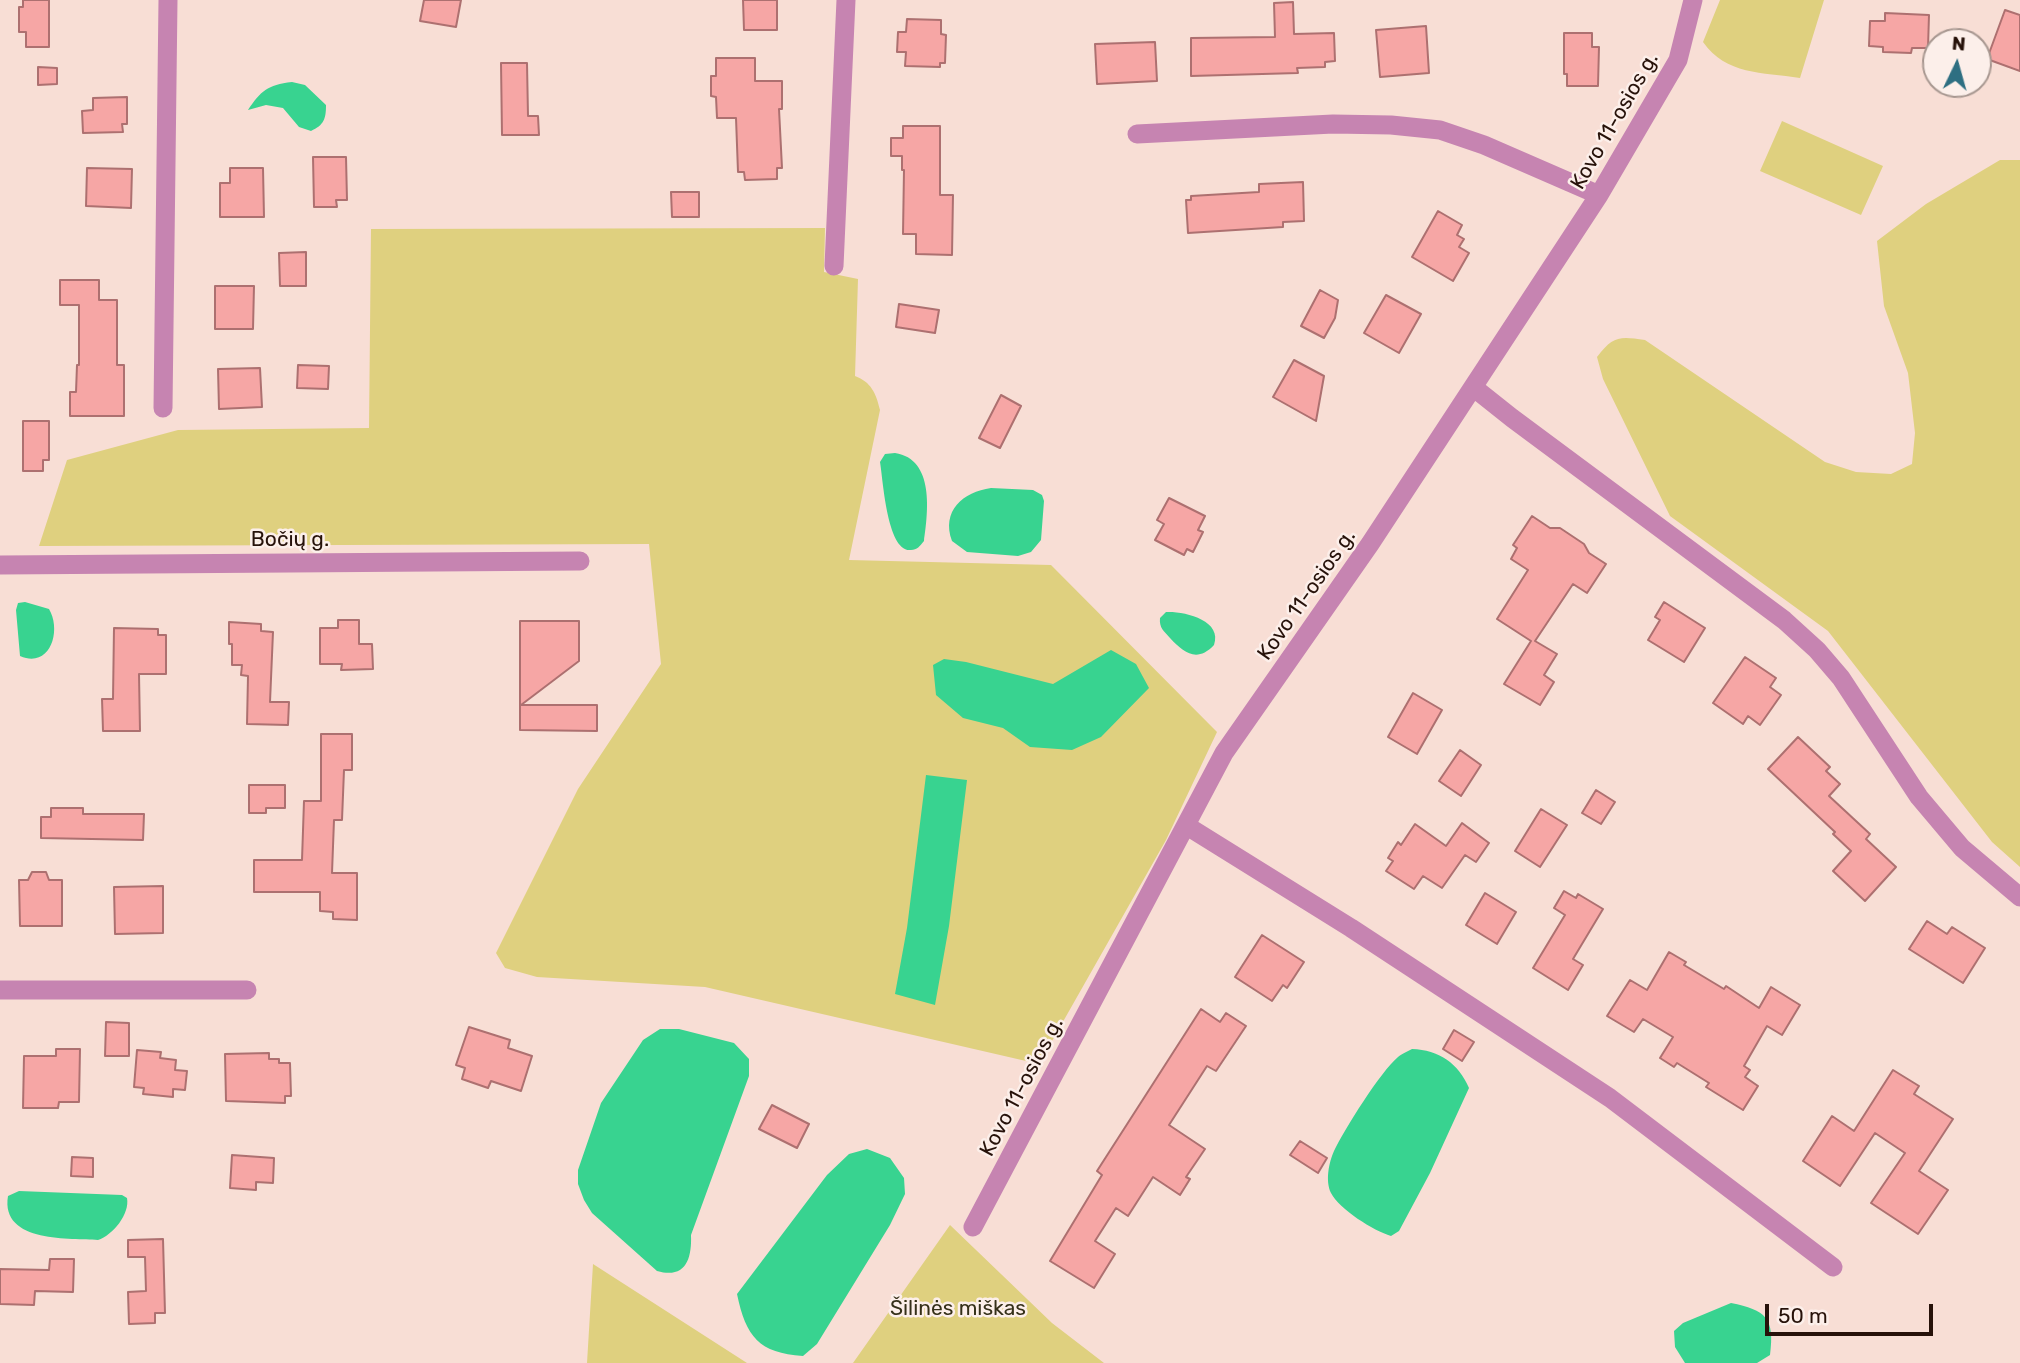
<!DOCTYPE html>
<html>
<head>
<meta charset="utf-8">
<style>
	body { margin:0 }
	#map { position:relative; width:2020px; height:1363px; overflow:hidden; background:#f8ded5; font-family:Rubik,sans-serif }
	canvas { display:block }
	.north { position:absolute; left:1922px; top:28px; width:70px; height:70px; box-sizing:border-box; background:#fcefea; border:2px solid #a79790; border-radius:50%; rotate:5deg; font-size:19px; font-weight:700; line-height:28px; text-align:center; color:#27120a }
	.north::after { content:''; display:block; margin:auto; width:24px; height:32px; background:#2e6f82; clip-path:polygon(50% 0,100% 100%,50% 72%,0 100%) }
	.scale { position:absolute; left:1765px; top:1304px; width:168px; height:32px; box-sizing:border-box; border:4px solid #27120a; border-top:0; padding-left:9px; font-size:21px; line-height:24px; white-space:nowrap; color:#27120a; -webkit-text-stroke:5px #fcefea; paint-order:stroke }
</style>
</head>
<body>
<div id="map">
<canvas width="2020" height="1363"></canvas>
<div class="north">N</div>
<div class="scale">50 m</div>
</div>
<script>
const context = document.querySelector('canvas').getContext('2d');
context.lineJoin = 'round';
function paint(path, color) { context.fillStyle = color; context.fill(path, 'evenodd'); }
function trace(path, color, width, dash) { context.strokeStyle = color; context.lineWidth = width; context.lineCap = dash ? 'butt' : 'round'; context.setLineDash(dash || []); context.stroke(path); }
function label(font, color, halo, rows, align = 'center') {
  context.font = font + ' Rubik,sans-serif'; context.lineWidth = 5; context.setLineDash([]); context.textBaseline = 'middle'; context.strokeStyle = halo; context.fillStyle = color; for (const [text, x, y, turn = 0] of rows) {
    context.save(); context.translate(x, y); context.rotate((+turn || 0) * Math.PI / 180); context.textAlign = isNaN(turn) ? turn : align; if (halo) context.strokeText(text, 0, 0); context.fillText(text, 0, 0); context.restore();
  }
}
const green = new Path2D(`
	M1720,0h104l-24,78c-38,-6 -74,-3 -97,-36z
	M1782,121l101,45 -22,49 -101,-44z
	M2000,160h20v707l-28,-25 -164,-211 -158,-115 -67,-137 -6,-22c16,-21 22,-21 48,-17l180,122 31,10 35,2 21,-10 3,-31 -7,-60 -24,-67 -7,-65 49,-37z
	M825,228l-1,44 34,7 -3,97c16,6 21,17 25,34l-31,150 202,5 166,167 -51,108 -127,224 -334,-77 -168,-10 -32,-9 -9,-15 82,-164 83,-125 -12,-120 -610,2 28,-86 111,-30 191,-2 2,-199z
	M950,1225l102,98 52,40h-251z
	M593,1264l154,99h-160z`);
const water = new Path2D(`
	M292,82l13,3 21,20c0,14 -2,20 -15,26l-12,-4 -16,-19 -17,-3 -18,5c13,-19 19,-25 44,-28z
	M895,453c40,6 33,60 29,88 -4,5 -7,9 -13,9 -24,3 -28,-71 -31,-88l5,-8z
	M991,488l42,2 9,5 2,6 -3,39 -10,12 -13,4 -51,-4 -15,-11c-11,-30 11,-49 39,-53z
	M25,602l24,7c13,22 1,60 -29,47l-4,-46 2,-7z
	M1166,612c18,-1 57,8 48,33 -17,18 -30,8 -44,-7 -6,-7 -11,-10 -10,-20z
	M1111,650l25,14 13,24 -48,49 -29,13 -42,-3 -27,-19 -40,-10 -27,-23 -3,-30 11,-6 22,3 87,22z
	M926,775l41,5 -18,146 -14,79 -40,-11 12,-66z
	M660,1029h19l55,14 15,16v17l-58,159c1,25 -6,44 -34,36l-65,-58 -8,-13 -6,-16v-14l23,-67 42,-63z
	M1412,1049c27,1 46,14 57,39l-39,85 -31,58 -8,5c-17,-5 -52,-27 -60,-43 -6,-12 -2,-31 3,-42 10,-21 47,-80 64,-94 3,-3 9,-5 14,-8z
	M867,1149l23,9 14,20 1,16 -15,31 -73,119 -14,12c-44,-3 -57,-19 -66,-62l90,-119 22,-21z
	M19,1191l103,4 5,3c3,16 -14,37 -29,42 -25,-2 -98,4 -90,-44z
	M1731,1303c35,7 44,15 39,52l-13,8h-72l-10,-16 -1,-16 9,-8z`);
const building = new Path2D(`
	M23,0h26v47h-23v-15h-7v-25h4z
	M424,0h37l-5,27 -36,-6z
	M743,0h34v30h-33z
	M1293,2l1,32 40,-1 1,28 -10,1v5l-28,1 1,5 -107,3v-38l84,-1 -1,-34z
	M2005,10l15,5v56l-33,-12z
	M1885,13l44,2 -1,33h-16l-1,5 -28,-1v-5l-14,-1 1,-25h15z
	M907,19l34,1v14l5,1 -1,28h-5v4l-35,-1 1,-14h-9l1,-20h8z
	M1426,26l3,47 -49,4 -4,-47z
	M1564,33h28v14h7l-1,39h-31v-12h-3z
	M1155,42l2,39 -60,3 -2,-40z
	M716,58h39v23h27v28h-3l3,59h-5v11l-32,1 -1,-8h-6l-2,-54h-19l-1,-21 -5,-1v-20h5z
	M501,63h26l1,53h10l1,19h-37z
	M38,67l19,1v16l-19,1z
	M127,97v27h-5l1,8 -40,1 -1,-22 11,-1v-12z
	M903,126h37v69h13l-1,60 -36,-1v-20h-13l1,-64h-2v-14h-11v-18h12z
	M313,157h33l1,43h-11l1,7h-23z
	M87,168l45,1 -1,39 -45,-2z
	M230,168h33l1,49h-44v-34h10z
	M1303,182l1,39 -21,1v5l-95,6 -2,-33h5v-4l68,-4v-8z
	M671,192h28v25h-27z
	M1438,211l24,14 -5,10 7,4 -5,8 10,6 -16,28 -41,-24z
	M306,252v34h-26l-1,-33z
	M60,280h39v20h18v65h7v51h-54v-24h6l1,-27h2v-60h-19z
	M215,286h39l-1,43h-38z
	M1320,290l18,10 -3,18 -11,20 -23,-12z
	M1386,295l35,19 -22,39 -35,-20z
	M899,304l40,6 -4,23 -39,-6z
	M1294,360l30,16 -8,45 -43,-24z
	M298,365l31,1 -1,23 -31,-1z
	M260,368l2,39 -43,2 -1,-40z
	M1001,395l20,11 -21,42 -21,-10z
	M23,421h26v39h-6v11h-20z
	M1169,498l36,18 -7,14 5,2 -10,20 -6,-3 -3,6 -29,-15 9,-16 -7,-4z
	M1532,516l18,12h10l24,16 5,9 17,11 -19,29 -14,-9 -38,57 22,13 -13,21 10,7 -14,23 -36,-21 27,-43 -34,-22 31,-49 -17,-11 6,-11 -4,-3z
	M1664,602l41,26 -21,34 -36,-22 12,-20 -5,-3z
	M338,620h21v24h13l1,25 -32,1 1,-6h-22v-36h18z
	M520,621h59v40l-58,44h76v26l-77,-1z
	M229,622l32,2v7l12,1 -3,70h19l-1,23 -41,-1 1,-48 -7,-1 1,-10h-10v-21h-3z
	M114,628l44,1v6h8v39h-27l1,57h-37l-1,-32h11z
	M1745,657l31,21 -6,9 11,8 -21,30 -12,-9 -5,8 -30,-21z
	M1413,693l29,17 -25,44 -29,-17z
	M321,734h31v36h-8l-2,50h-8l-2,53h25v47l-24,-1v-7l-13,-1v-19h-66v-32h48l2,-59h17z
	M1798,737l32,30 -4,4 14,13 -11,12 41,38 -4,5 30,28 -31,34 -32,-30 18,-20 -18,-17 2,-2 -67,-63z
	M1460,750l21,15 -20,31 -22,-15z
	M249,785h36v23h-19v5h-17z
	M1596,790l19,12 -14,22 -19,-11z
	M51,808h32v6h61l-1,26 -102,-2v-21h10z
	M1541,809l26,16 -27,42 -25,-16z
	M1462,823l27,20 -13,19 -11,-7 -23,33 -19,-12 -9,13 -28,-18 7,-10 -5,-3 10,-16 3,3 14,-21 31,22z
	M32,872h14l3,8h13v46h-42l-1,-46h9z
	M163,886v47l-48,1 -1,-47z
	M1564,891l12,7 2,-4 25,15 -30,50 10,6 -15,25 -35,-22 32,-53 -11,-7z
	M1485,893l31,19 -19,32 -31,-19z
	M1927,921l20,13 5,-7 33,21 -22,35 -54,-34z
	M1262,935l42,27 -17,26 -4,-3 -11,16 -37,-24z
	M1669,952l17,10 -2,3 40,24 2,-3 33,22 12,-21 29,18 -18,30 -15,-9 -23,40 6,4 -5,7 13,9 -15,24 -37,-23 3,-4 -32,-20 -3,4 -14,-9 13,-21 -30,-18 -9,13 -27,-16 23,-36 17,10z
	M1201,1009l19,13 6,-9 20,13 -30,45 -9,-5 -38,59 36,24 -19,28 4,2 -10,16 -27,-18 -25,39 -12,-8 -21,33 20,13 -21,34 -44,-27 52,-86 -5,-4z
	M106,1022l23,1v33h-24z
	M469,1027l41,13 -2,8 24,8 -11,35 -30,-10 -3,7 -26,-9 3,-11 -9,-3z
	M1454,1030l20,12 -12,19 -19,-12z
	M56,1049h24l-1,53h-20l-1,6h-35l1,-52h32z
	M137,1050l24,2 -1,6 16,2 -1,10 12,1 -2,19 -12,-1v8l-30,-3 1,-6 -10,-1z
	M269,1053v6h10v4h11l1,33h-6v7l-59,-2 -1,-47z
	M1893,1070l26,16 -5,8 39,25 -34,52 29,19 -30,44 -47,-31 34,-50 -30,-20 -35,53 -37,-25 29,-45 22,15z
	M772,1105l37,19 -12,24 -38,-19z
	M1300,1141l27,17 -9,15 -28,-18z
	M232,1155l42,3 -1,25 -17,-1v8l-26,-2z
	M72,1157l21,1v19l-22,-1z
	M163,1239l2,74h-10v10l-26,1 -1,-32 18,-1 -1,-34h-17v-17z
	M50,1259h24l-1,33 -38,-1 -1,14 -34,-1v-35l49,1z`);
const minor = new Path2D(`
	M1137,134l196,-10 58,1 49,5 44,15 115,50
	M834,266l12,-266
	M1473,387l39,31 272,202 33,30 24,28 78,119 43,51 58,49
	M163,408l5,-408
	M0,565l580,-4
	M1187,826l164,102 259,170 223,169
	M0,990h247
	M973,1227l251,-474 146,-209 229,-349 79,-135 15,-60`);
const streetNames = [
	["Kovo 11-osios g.",1615,121,-60],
	["Bočių g.",290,540],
	["Kovo 11-osios g.",1307,595,-55],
	["Kovo 11-osios g.",1022,1087,-62]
];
const parkNames = [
	["Šilinės miškas",958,1309]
];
paint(green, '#dfd07f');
paint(water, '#38d390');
paint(building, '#f6a6a5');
trace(building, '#ad7070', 2);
trace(minor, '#c684b1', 19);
label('21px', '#27120a', '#fcefea', streetNames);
label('21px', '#353019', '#fcefea', parkNames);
</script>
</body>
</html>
